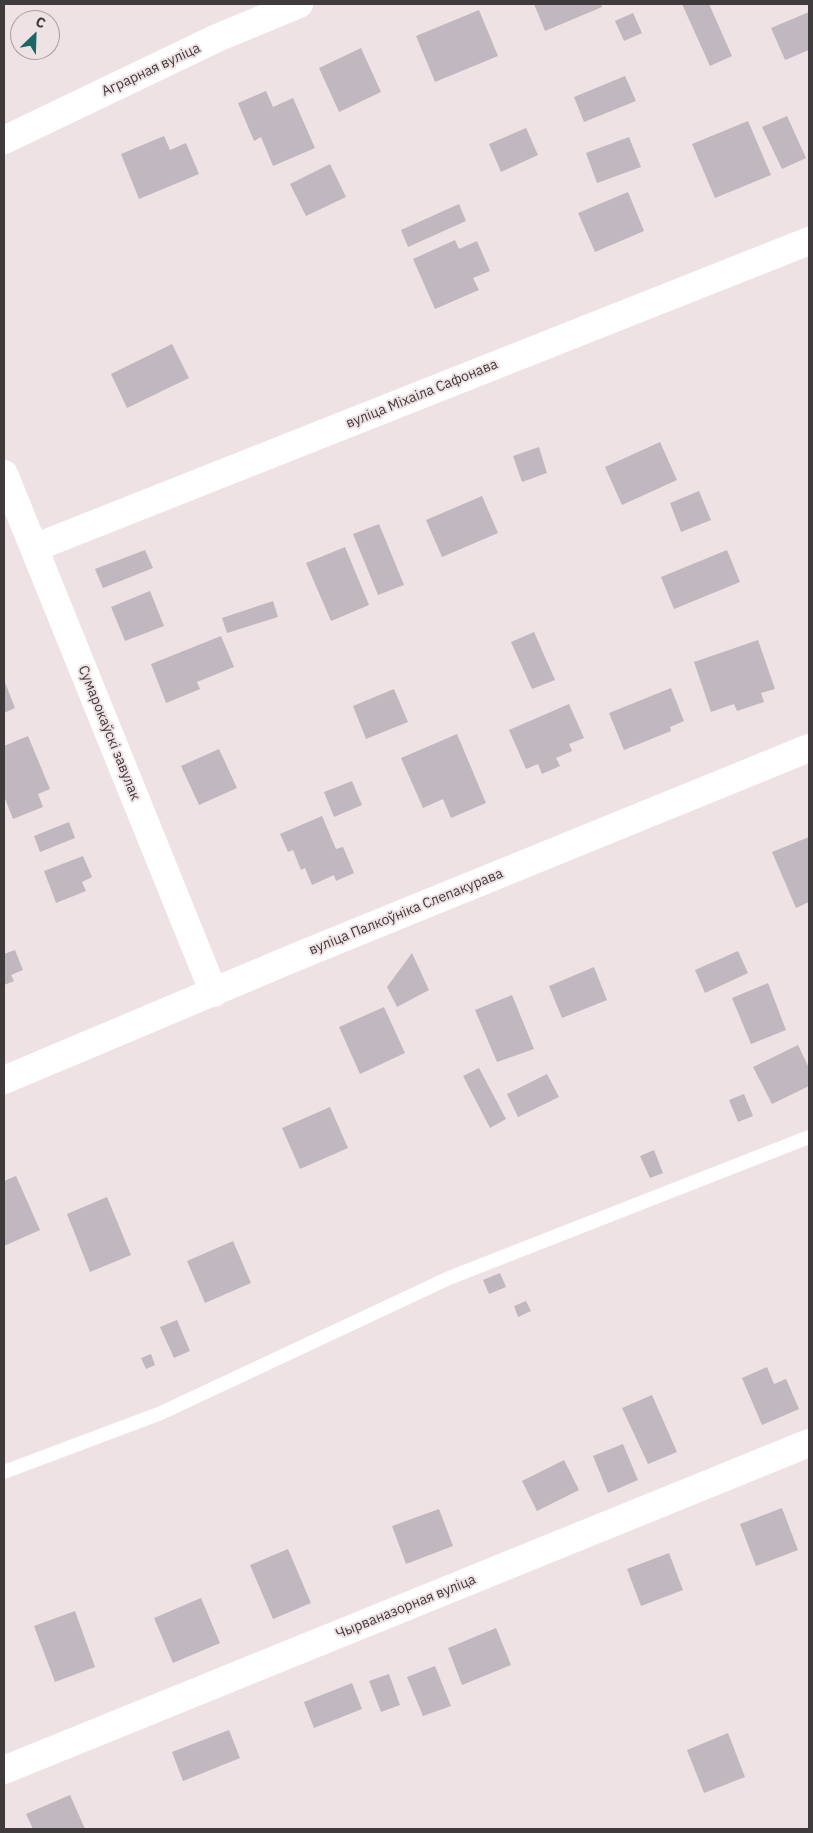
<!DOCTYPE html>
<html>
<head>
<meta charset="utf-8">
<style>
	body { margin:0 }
	#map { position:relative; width:813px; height:1833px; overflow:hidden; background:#efe2e4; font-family:"IBM Plex Sans",sans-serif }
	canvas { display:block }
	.frame { position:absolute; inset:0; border:5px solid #3f3a3b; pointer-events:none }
	.north { position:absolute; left:10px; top:10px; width:50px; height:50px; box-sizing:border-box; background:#efe2e4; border:1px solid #a99fa0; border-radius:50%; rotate:24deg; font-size:14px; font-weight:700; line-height:20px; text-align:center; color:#3f3a3b }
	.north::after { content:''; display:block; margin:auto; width:18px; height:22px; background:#1a6766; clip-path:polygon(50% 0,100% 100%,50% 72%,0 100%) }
</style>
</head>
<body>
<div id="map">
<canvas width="813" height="1833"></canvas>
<div class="frame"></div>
<div class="north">С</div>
</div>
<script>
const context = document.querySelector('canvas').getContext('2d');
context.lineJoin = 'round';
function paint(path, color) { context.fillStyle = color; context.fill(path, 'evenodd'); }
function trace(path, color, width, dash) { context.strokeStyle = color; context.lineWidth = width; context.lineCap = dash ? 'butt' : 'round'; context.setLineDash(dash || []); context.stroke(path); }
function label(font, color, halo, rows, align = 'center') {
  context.font = font + ' "IBM Plex Sans",sans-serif'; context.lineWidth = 4; context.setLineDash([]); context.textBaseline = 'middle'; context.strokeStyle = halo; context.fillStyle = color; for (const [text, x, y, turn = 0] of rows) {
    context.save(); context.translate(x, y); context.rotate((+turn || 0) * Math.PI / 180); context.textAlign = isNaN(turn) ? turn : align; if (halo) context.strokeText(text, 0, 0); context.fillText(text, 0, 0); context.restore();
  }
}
const building = new Path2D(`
	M534,4h67l1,3 -57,24z
	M682,4h27l23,52 -22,10z
	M479,10l19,46 -63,26 -19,-46z
	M809,12v38l-24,10 -14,-32z
	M633,13l9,20 -18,8 -9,-20z
	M361,48l20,44 -42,20 -20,-44z
	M625,76l11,25 -52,21 -10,-25z
	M266,91l7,16 20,-9 22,50 -42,18 -12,-29 -7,4 -16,-38z
	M787,116l19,42 -24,11 -20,-42z
	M748,121l23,54 -56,23 -23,-54z
	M526,128l12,27 -37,17 -12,-28z
	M164,136l6,14 16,-7 13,31 -60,25 -18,-45z
	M629,137l12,30 -44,16 -11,-30z
	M330,164l16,33 -40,19 -16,-32z
	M628,192l16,39 -49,21 -17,-39z
	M459,204l7,17 -58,26 -7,-17z
	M455,240l4,9 18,-8 13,30 -17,7 6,12 -44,19 -22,-50z
	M172,344l17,34 -62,30 -16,-34z
	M660,442l17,38 -55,25 -17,-38z
	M539,447l8,26 -25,9 -9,-26z
	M699,491l12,29 -30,12 -11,-29z
	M482,496l16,37 -56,24 -16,-37z
	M379,524l25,61 -26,10 -25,-61z
	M345,547l24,58 -38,16 -25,-58z
	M145,550l8,18 -50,20 -8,-19z
	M727,550l13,32 -66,27 -13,-32z
	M150,591l14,35 -39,15 -14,-34z
	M273,601l5,16 -51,16 -5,-15z
	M534,632l21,48 -23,9 -21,-47z
	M221,636l13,31 -37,15 3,7 -34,14 -15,-39z
	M758,640l17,49 -14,4 3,9 -27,9 -3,-7 -23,8 -17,-50z
	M4,680l11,28 -11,5z
	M671,688l13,33 -14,6 1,4 -47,19 -15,-37z
	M394,689l14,33 -42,17 -13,-33z
	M569,704l15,34 -15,6 3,7 -16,7 4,8 -18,8 -4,-10 -12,5 -17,-39z
	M457,734l29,69 -35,15 -8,-19 -20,9 -22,-50z
	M28,736l22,53 -12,5 5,13 -30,12 -9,-23v-50z
	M219,749l18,39 -38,17 -18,-39z
	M352,781l10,24 -28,12 -10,-25z
	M322,816l14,33 7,-2 11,26 -18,8 -2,-6 -22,10 -7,-17 -4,2 -8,-20 -5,2 -8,-18z
	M69,822l6,16 -35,14 -6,-16z
	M809,837v65l-13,6 -24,-56z
	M83,856l9,21 -10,5 4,9 -30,12 -12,-32z
	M15,950l8,20 -12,5 3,6 -10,4v-31z
	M738,951l10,22 -43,20 -10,-23z
	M412,953l17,37 -32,17 -10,-20z
	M594,967l13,33 -45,18 -13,-32z
	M768,983l18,47 -35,14 -19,-46z
	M512,995l22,54 -37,13 -22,-52z
	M384,1007l21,46 -45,21 -21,-47z
	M798,1045l11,23v18l-37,18 -19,-37z
	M479,1068l27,51 -16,9 -27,-52z
	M547,1074l12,23 -41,20 -11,-23z
	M744,1094l9,22 -15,6 -9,-22z
	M330,1107l18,41 -48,21 -18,-41z
	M654,1150l9,23 -13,5 -10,-22z
	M16,1176l24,54 -36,16v-65z
	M107,1197l24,58 -41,17 -23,-58z
	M233,1241l18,42 -46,20 -18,-42z
	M500,1273l6,14 -17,7 -6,-14z
	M526,1301l5,10 -13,6 -4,-11z
	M177,1320l13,31 -16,7 -14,-31z
	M151,1354l4,11 -9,4 -5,-11z
	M767,1367l7,17 12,-5 13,30 -37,16 -20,-47z
	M652,1395l25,57 -29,12 -26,-56z
	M623,1444l15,36 -30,13 -15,-37z
	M564,1460l15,30 -42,21 -15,-30z
	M782,1508l16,42 -42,16 -16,-42z
	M439,1509l14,37 -47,18 -14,-38z
	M288,1549l23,54 -38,16 -23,-54z
	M669,1553l14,37 -42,16 -14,-37z
	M201,1598l19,45 -47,20 -19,-45z
	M75,1611l20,56 -40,15 -21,-56z
	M496,1628l15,37 -49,20 -14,-37z
	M435,1666l16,40 -28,10 -16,-39z
	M389,1674l11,31 -19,7 -12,-31z
	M352,1683l10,26 -48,19 -10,-26z
	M229,1730l11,28 -57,23 -11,-29z
	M728,1733l17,44 -41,16 -17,-43z
	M70,1795l15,34h-52l-7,-15z`);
const lane = new Path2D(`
	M4,1472l157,-59 288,-135 360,-141`);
const street = new Path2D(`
	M4,140l213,-102 82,-34
	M4,474l210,519
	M34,548l775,-307
	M4,1080l292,-123 513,-209
	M4,1770l805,-327`);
const streetNames = [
	["Аграрная вуліца",151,70,-25],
	["вуліца Міхаіла Сафонава",422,394,-22],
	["Сумарокаўскі завулак",109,733,68],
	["вуліца Палкоўніка Слепакурава",406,912,-22],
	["Чырваназорная вуліца",406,1607,-22]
];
paint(building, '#c1b7bf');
trace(lane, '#fff', 14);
trace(street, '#fff', 28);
label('14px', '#3f3a3b', '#efe2e4', streetNames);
</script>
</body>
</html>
